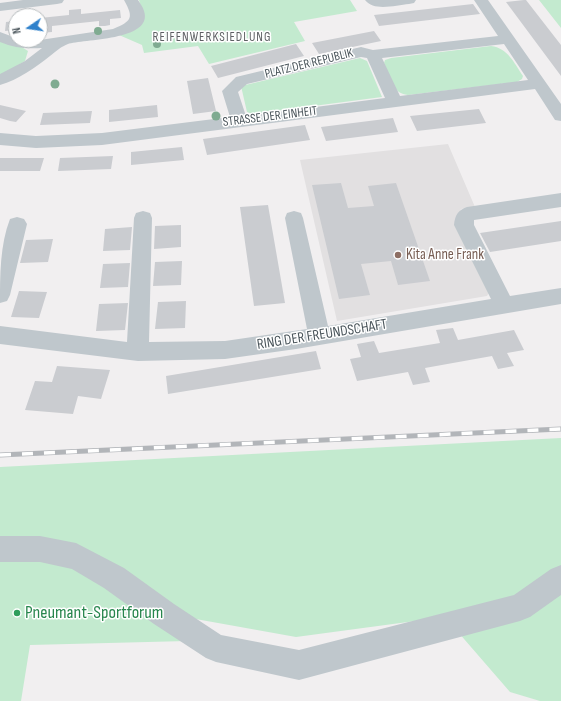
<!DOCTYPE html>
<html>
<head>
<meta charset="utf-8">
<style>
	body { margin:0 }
	#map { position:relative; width:561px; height:701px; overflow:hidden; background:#f1eff0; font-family:"Sofia Sans Condensed",sans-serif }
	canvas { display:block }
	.north { position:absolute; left:8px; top:8px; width:40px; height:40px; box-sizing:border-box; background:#fff; border:1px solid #b6bbbd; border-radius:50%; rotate:257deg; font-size:11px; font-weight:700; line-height:16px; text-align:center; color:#49545a }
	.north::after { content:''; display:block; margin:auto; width:14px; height:18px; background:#2f81cb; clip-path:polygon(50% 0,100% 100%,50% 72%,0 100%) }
</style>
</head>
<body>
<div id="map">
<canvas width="561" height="701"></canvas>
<div class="north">N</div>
</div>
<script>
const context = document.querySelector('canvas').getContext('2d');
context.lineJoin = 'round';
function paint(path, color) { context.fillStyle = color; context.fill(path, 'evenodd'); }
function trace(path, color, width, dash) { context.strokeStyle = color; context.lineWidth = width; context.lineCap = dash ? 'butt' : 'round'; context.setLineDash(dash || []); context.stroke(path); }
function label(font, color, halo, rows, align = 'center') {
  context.font = font + ' "Sofia Sans Condensed",sans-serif'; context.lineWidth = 3; context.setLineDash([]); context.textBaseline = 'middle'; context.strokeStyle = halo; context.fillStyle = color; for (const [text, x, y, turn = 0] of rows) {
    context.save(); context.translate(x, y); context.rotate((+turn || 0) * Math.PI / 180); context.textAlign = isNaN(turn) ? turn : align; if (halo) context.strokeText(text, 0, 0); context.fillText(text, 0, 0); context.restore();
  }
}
const education = new Path2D(`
	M448,144l27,63 -14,2 -4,11 33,71 -3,5 -150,25 -37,-161z`);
const green = new Path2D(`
	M139,0h211l7,11 -63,11 11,19 -96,23 -11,-18 -54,7 -2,-8 -23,-10 18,-9 7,-9z
	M539,0h22v28z
	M0,38l20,8 8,5 -3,10 -25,15z
	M491,46c17,2 23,17 32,30l-1,3 -5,3 -109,13c-16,-1 -18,-19 -24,-32l1,-3 6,-2z
	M360,58l7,3 15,36 -130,17 -5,-2 -6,-26z
	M561,438v263h-21l-30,-9 -65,-75 -149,20 -117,-21 8,25 -157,4 -9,56h-21v-234z`);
const building = new Path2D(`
	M524,0h2l35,45v31l-55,-74z
	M473,4l7,10 -101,12 -5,-11z
	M81,9v5l39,-4 1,8 -11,1v6l-5,1h-6v-5l-47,5v6l-12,1v-15l29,-3v-5z
	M13,16h3v14l-11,1 1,-9 7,-1z
	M374,31l7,10 -62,13 -7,-11z
	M296,44l8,12 -86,22 -7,-12z
	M208,78l8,33 -23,3 -6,-33z
	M0,105l26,6 -10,11 -6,-1 -10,-3z
	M157,105l1,12 -49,5v-12z
	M479,109l7,14 -69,8 -7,-15z
	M92,111l-2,12 -50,2 3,-12z
	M393,118l5,14 -72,9 -5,-14z
	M305,125l5,15 -103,15 -4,-16z
	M182,147l2,13 -53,5v-13z
	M113,156l-2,13 -53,2 2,-13z
	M0,158h44l-4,13h-40z
	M341,183l7,25 26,-2 -6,-20 28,-3 34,98 -32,4 -7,-24 -30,3 9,31 -31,4 -27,-114z
	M268,205l17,98 -31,3 -14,-99z
	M561,221v20l-71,11 -10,-19z
	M181,225v22l-27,2 1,-23z
	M132,227l-2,23 -27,1 2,-22z
	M53,239l-5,23 -28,1 6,-23z
	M182,261l-1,24 -28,1 2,-24z
	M130,263l-2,24 -28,1 3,-24z
	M19,291l28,1 -8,26 -28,-1z
	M186,301l-1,27 -30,1 3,-27z
	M128,303l-3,27 -29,1 3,-27z
	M453,328l5,12 56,-10 10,20 -17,3 7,13 -16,3 -6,-13 -67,12 5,14 -17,3 -5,-13 -51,9 -7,-22 11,-2 -4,-13 17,-3 5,12 61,-10 -4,-13z
	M316,351l5,18 -153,25 -2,-18z
	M57,366l53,4 -9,29 -23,-3 -5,18 -48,-4 10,-29 17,1z`);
const minor = new Path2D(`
	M23,0h41l-2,3 -5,1 -57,7v-8z
	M124,0h14c2,3 5,7 6,11 10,30 -62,28 -76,33 -6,2 -13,8 -18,12 -14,11 -32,24 -50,29v-11l25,-13 17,-13c-15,1 -28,0 -42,-6v-10l16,6v2h24l73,-11c19,-8 21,-11 11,-29z
	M365,0h51l-2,3 -5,1c-13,1 -35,8 -44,-4z
	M474,0h14l73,104v17l-6,-1 -20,-31 -433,56 -66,3 -36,-3v-12l36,3 66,-3 128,-16 -8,-26 14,-14 125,-30 12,3 125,-14zM504,44l24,36 -128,16 -18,-38zM361,57l6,1 18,40 -139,18 -8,-24 9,-8z
	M561,193v14l-87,13v5l36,71 51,-8v16l-265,45 -71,10 -87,2 -138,-17v-18l127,16 7,-124 2,-5 7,-2 7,2 2,5 -3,124 76,-1 82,-12 -22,-111 2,-5 7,-2 7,2 2,5 25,108 163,-27 -37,-74c1,-10 4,-15 13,-18z
	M17,217l7,2 3,5 -17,71 -3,6 -7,2c0,-27 0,-59 10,-84z
	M0,536h40l36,7 48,25 50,36 47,31 78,15 215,-55 37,-26 10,-4v30l-31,22 -10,4 -221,59 -83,-18 -10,-4 -52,-34 -50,-36 -32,-19 -32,-7h-40z`);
const rail = new Path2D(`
	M0,455l561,-26`);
const trees = [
	[98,31,4],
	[157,44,4],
	[55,84,4.5],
	[216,116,4.5]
];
const markers = [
	[398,255,4,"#8d6e63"],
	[17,613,4,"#2e9e5b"]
];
const farNeighbourhoodnames = [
	["REIFENWERKSIEDLUNG",212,38]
];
const farStreetnames = [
	["PLATZ DER REPUBLIK",309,64,-14],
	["STRASSE DER EINHEIT",270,117,-7]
];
const educationNames = [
	["Kita Anne Frank",406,255]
];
const streetNames = [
	["RING DER FREUNDSCHAFT",322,335,-9]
];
const nearLeisurenames = [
	["Pneumant-Sportforum",25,613]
];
paint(education, '#e2e0e1');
paint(green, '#c3eacf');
paint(building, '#caccd0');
paint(minor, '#bfc7cc');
trace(rail, '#b2b5b9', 5);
trace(rail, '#fff', 3.5, [11]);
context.fillStyle = '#7fab91';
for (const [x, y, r] of trees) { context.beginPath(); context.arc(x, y, r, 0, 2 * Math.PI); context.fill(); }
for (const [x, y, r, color] of markers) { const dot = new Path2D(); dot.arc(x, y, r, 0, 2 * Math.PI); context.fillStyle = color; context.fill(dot); trace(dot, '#fff', 1.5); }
context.letterSpacing = '1px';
label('13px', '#5d6063', '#fff', farNeighbourhoodnames);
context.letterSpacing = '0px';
label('13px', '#49545a', '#fff', farStreetnames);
label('15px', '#785e54', '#fff', educationNames, 'left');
label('15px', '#49545a', '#fff', streetNames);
label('18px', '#27864d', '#fff', nearLeisurenames, 'left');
</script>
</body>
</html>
